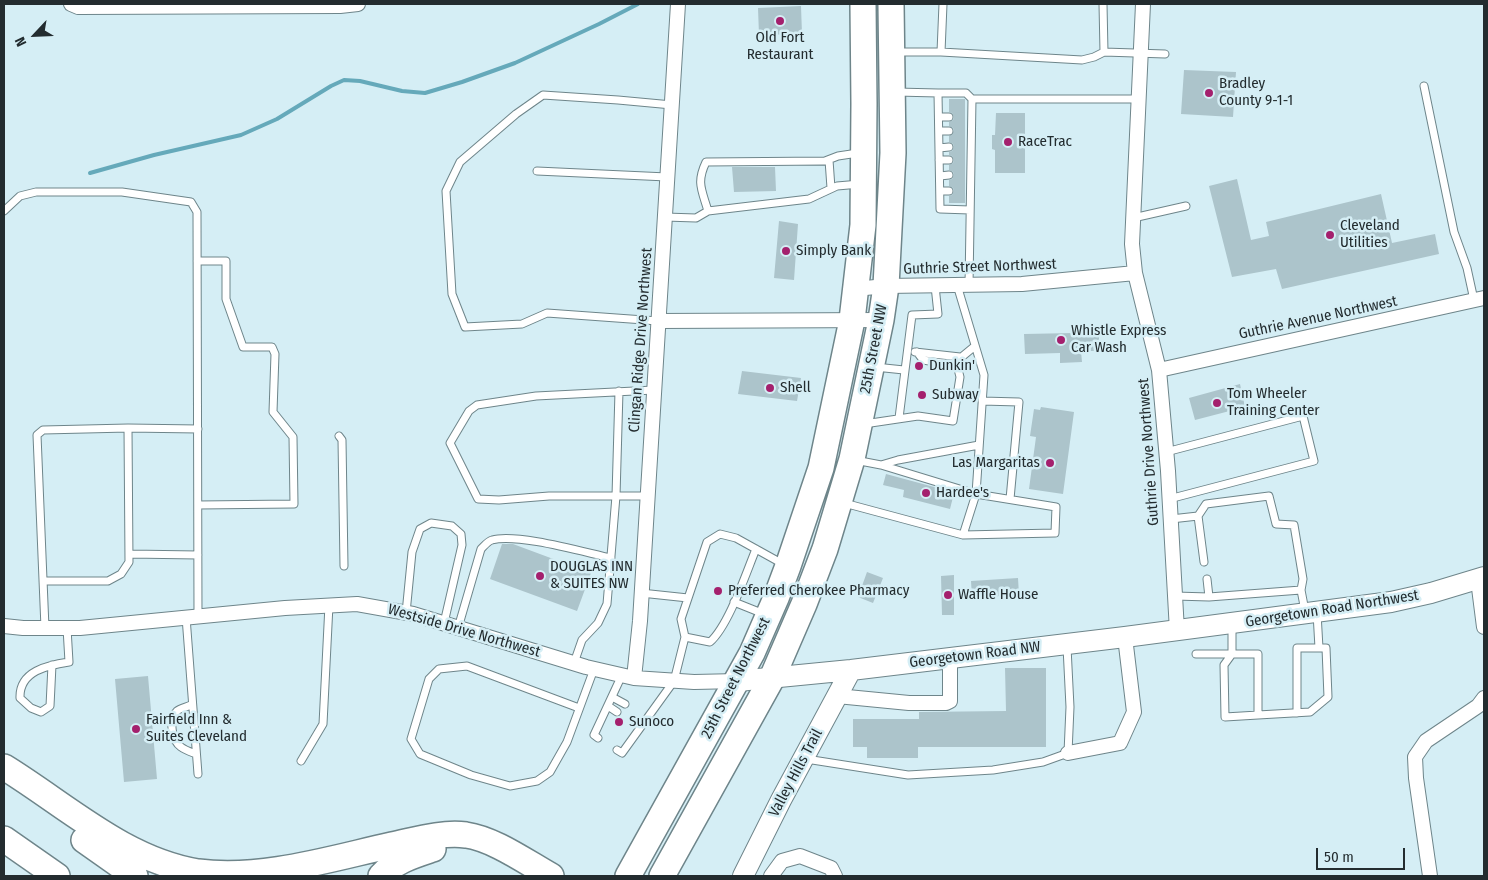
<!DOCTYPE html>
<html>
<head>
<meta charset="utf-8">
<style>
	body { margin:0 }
	#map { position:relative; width:1488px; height:880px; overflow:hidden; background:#d5eef5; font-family:"Fira Sans Condensed",sans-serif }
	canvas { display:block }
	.frame { position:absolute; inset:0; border:5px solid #232c2f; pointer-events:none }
	.north { position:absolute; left:10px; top:10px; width:50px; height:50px; -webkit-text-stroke:4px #d5eef5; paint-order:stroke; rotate:245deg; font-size:14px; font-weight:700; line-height:20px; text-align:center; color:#232c2f }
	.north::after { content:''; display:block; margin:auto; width:18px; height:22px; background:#232c2f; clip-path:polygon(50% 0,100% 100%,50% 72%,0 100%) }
	.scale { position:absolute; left:1316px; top:848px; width:89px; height:22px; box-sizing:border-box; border:2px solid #232c2f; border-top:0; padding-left:6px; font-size:15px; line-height:18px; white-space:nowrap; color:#232c2f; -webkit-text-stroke:4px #d5eef5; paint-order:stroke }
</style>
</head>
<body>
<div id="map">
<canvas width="1488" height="880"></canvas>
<div class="frame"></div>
<div class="north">N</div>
<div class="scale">50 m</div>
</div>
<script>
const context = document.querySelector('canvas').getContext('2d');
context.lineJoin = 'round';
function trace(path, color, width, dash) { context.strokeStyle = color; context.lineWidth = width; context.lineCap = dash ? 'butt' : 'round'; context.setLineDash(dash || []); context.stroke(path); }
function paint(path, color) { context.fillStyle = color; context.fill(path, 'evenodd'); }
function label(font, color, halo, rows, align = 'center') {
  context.font = font + ' "Fira Sans Condensed",sans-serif'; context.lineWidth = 5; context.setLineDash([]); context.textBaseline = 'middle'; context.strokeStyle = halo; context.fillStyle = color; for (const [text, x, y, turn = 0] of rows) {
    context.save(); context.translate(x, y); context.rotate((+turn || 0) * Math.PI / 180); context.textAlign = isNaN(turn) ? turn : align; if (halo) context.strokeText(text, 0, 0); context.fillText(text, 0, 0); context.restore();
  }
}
const stream = new Path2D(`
	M90,173l64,-18 87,-20 36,-16 54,-33 13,-6 16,1 42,10 23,2 37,-11 53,-19 84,-39 39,-20`);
const building = new Path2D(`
	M801,6l1,28 -43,1 -1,-27z
	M1184,70l52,2 -3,45 -52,-3z
	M949,99h16v104h-16v-7l3,-1 2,-4 -1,-3 -4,-2v-6l3,-1 2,-4 -1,-3 -4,-2v-5l4,-2 1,-3 -2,-4 -3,-1v-3l3,-1 2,-4 -1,-3 -4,-2v-6l5,-5 -1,-3 -4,-2v-4l4,-2 1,-3 -2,-4 -3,-1z
	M996,113h29v60h-30v-23l-3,-1v-14h3z
	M732,167h43l1,24 -42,1z
	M1237,179l14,61 18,-4 -3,-14 115,-28 11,49 43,-9 4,20 -157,35 -6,-20 -44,8 -23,-91z
	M779,221l19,3 -4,56 -20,-2z
	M1094,325v9h5v12h-5v5h-13l1,11 -22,1v-10l-35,1 -1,-20 50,-1v-7z
	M742,371l59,7 -4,23 -59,-7z
	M1240,384l5,23 -50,13 -6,-22z
	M1041,407l33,5 -11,82 -34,-5 7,-52 -6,-1 4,-27 6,1z
	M886,474l63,17 -1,5 5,1 -3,12 -47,-12 1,-7 -21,-5z
	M502,544h11l78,29 -14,38 -87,-32z
	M867,572l16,6 -10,25 -15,-6z
	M954,575v40h-12l-1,-39z
	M1018,578l1,17 -47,3 -1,-17z
	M1005,668h41v79h-128v11h-51v-11h-14v-28h66v-7l87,-1z
	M148,676l9,103 -33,3 -9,-103z`);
const lane = new Path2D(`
	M897,52h44l141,8 12,-3 10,-5 -1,-48
	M941,52l2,-48
	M1104,52l61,2
	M1424,86l30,146 13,36 7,32
	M896,92l42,1
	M972,99h167
	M939,117h10
	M939,131h10
	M939,148l10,-1
	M829,160l2,28
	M939,160h10
	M537,171l130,6
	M940,176l9,-1
	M940,191h9
	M4,211l16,-15 16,-4h86l69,10 6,10 1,404
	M708,211c-6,-21 -12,-28 -2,-49l119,-1 13,-5 20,-3
	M665,217l31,1 12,-7 101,-12 28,-13 23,-2
	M1133,218l53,-12
	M197,261h29v38l17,48h29l3,7 -2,58 20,25 1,67 -96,1
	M969,285l3,-186 -6,-6h-28l2,116 30,1
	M658,321l-111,-8 -25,11 -57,3 -13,-33 -6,-103 14,-29 56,-48 27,-19 75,5 54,5
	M915,352l45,5
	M958,360l17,-14
	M875,367l29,3
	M982,401l37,1 -9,97
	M899,418l13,-103 26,-1 -3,-28
	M864,424l54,-8 35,5 7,-44 -2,-8 -4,-4 -31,-5 -6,-8
	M339,436l3,4 2,126
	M1166,452l137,-36 11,45 -145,38
	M855,460l26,5 17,-5 81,-15
	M881,465l95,29 8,-119 -27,-90
	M647,496h-98l-50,4 -21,-1 -28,-56 19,-32 8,-6 59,-9 118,-6
	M844,503l119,32 92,-2 1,-26 -80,-13 -13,41
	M1171,519l27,-3
	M129,554l69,1
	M1204,562l-6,-46 8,-12 63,-8 7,28 18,1 9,54 -2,11
	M1207,579l2,18
	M44,581h64l13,-7 8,-12 -1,-134
	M641,593l47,5
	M1175,596l34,1 92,-7 4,21
	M734,602l30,12
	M406,613l6,-61 8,-23 11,-6 21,3 9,8 1,11 -18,78
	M1317,613l2,35
	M186,617l12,157
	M45,628l-8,-193 6,-5 85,-2 70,1
	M458,628l23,-79c3,-3 7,-8 11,-9 25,-7 91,12 119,18
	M685,637l25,5c19,-17 36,-69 46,-93
	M1196,654h36v-30
	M1232,654h26v61l-33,2 -1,-52z
	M574,663l8,-23 16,-17 9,-19 9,-108 3,-105
	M52,665l-2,41 -9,6 -10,-4 -11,-10c-1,-27 28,-33 49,-36l-2,-34
	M612,697l13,7
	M191,705c-4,2 -11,3 -14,6 -9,9 -5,30 4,36 4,3 10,5 15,7
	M608,706l9,6
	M579,708l-112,-42 -28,3 -10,10 -18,60 9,15 51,21 39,11 27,-5 13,-9 17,-30 27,-73
	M1258,715l52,-3 18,-15 -2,-49h-29v65
	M598,738l-4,-3 28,-60
	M617,750l5,3 52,-72 11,-44 -4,-18 26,-77 13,-8 16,4 47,26
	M806,759l102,16 85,-5 50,-8 25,-9 2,-46 -3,-60
	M301,761l22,-37 6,-119`);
const street = new Path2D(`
	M71,4l7,3 262,-1 18,-2
	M1143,4l-11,240 3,29 24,97 9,101 9,160
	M855,289l31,-3 136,-2 113,-11
	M658,321l223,-1
	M1159,370l325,-72
	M1478,580l6,47
	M4,626l19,2h57l205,-20 72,-4 56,10 173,53 48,11 60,4 44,-1
	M634,678l6,-57 38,-617
	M837,696l72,7h37l4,-2v-43
	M1068,753l52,-10 14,-31 -9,-75
	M771,876l11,-15 18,-5 31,12 4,8
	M1430,876l-14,-98 -1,-21 11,-16 52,-35 6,-8`);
const secondary = new Path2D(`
	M738,681l113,-11 274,-33 266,-35 40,-9 53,-16
	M743,876l38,-76 70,-130`);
const highway = new Path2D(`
	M4,767c62,38 120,93 194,105 65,8 131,-13 194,-27 24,-5 49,-13 74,-10 28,4 60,27 85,41
	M4,839l53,37
	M84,840l51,36
	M381,876c13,-15 34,-21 52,-27
	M628,876l124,-223 24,-55 12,-32 33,-98 31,-148 11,-95 1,-121 -1,-100
	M662,876l110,-198 32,-74 21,-55 27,-90 29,-139 5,-34 7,-133 -2,-149`);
const markers = [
	[780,21,5,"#a4206d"],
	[1209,93,5,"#a4206d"],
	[1008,142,5,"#a4206d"],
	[1330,235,5,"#a4206d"],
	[786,251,5,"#a4206d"],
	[1061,340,5,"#a4206d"],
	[919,366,5,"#a4206d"],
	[770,388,5,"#a4206d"],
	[922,395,5,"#a4206d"],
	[1217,403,5,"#a4206d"],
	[1050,463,5,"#a4206d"],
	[926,493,5,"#a4206d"],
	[540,576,5,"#a4206d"],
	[718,591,5,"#a4206d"],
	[948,595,5,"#a4206d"],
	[619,722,5,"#a4206d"],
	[136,729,5,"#a4206d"]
];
const poiNames = [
	["Old Fort",780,38,"center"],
	["Restaurant",780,55,"center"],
	["Bradley",1219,84],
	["County 9-1-1",1219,101],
	["RaceTrac",1018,142],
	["Cleveland",1340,226],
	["Utilities",1340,243],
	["Simply Bank",796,251],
	["Whistle Express",1071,331],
	["Car Wash",1071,348],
	["Dunkin'",929,366],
	["Shell",780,388],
	["Tom Wheeler",1227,394],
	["Training Center",1227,411],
	["Subway",932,395],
	["Las Margaritas",1040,463,"right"],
	["Hardee's",936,493],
	["DOUGLAS INN",550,567],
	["& SUITES NW",550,584],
	["Preferred Cherokee Pharmacy",728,591],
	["Waffle House",958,595],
	["Fairfield Inn &",146,720],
	["Suites Cleveland",146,737],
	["Sunoco",629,722]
];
const streetNames = [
	["Guthrie Street Northwest",980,267,-2],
	["Guthrie Avenue Northwest",1318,318,-12],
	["Clingan Ridge Drive Northwest",641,340,-86],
	["25th Street NW",874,349,-79],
	["Guthrie Drive Northwest",1149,452,-94],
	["Georgetown Road Northwest",1332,609,-9],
	["Westside Drive Northwest",464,631,16],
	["Georgetown Road NW",975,655,-7],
	["25th Street Northwest",736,678,-63],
	["Valley Hills Trail",796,773,-62]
];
trace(stream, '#65a9ba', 4);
paint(building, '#acc4cb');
trace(lane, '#6e858a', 9);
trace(street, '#6e858a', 16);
trace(secondary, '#6e858a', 22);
trace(highway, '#6e858a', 28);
trace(lane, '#fff', 7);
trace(street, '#fff', 14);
trace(secondary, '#fff', 20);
trace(highway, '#fff', 25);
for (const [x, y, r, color] of markers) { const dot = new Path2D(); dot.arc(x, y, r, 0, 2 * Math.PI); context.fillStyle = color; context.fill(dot); trace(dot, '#d5eef5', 2); }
label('15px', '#232c2f', '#d5eef5', poiNames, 'left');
label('15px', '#232c2f', '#d5eef5', streetNames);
</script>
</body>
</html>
